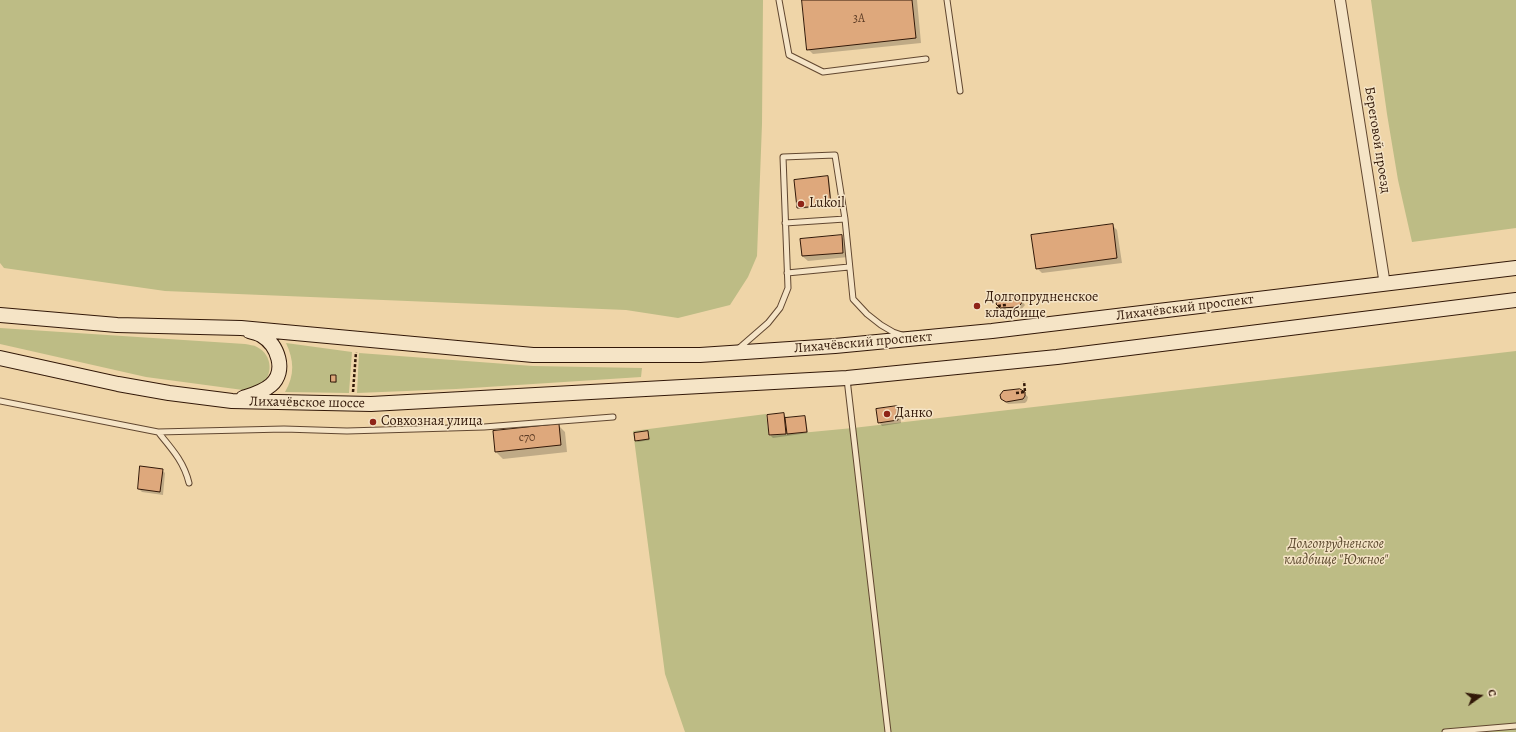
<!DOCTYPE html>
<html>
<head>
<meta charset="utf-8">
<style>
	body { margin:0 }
	#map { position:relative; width:1516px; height:732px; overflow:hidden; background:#efd5a8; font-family:Alegreya,serif }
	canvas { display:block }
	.north { position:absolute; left:1460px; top:676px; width:40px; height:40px; -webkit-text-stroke:3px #f5e4c6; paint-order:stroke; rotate:76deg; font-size:11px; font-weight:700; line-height:16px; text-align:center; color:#321808 }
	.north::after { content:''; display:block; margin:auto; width:14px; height:18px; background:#321808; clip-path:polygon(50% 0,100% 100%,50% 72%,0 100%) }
</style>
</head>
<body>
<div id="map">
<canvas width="1516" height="732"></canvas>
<div class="north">С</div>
</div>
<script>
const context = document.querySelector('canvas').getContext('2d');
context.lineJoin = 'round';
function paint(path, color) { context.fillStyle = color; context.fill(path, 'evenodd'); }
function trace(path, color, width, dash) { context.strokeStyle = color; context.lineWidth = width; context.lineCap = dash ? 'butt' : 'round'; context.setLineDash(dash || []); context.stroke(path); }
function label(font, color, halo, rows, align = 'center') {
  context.font = font + ' Alegreya,serif'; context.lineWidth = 3; context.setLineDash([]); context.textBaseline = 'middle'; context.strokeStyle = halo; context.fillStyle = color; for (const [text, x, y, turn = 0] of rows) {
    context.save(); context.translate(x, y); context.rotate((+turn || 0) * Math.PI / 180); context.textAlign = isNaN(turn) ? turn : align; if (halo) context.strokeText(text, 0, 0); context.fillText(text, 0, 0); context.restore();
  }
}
const green = new Path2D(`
	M0,0h763l-1,124 -5,132 -9,21 -18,28 -52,13 -52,-8 -461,-19 -161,-23 -4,-5z
	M1371,0h145v228l-104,14 -14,-62 -11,-66z
	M0,328l245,16c4,1 9,1 12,3 16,8 17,30 2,39 -5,3 -11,3 -16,4l-97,-13 -146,-33z
	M286,343l66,9 -3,41 -64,-1c10,-17 9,-32 1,-49z
	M1516,351v381h-831l-20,-58 -32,-243 133,-17 3,22 84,-8z
	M359,353l174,13 109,2 -1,9 -185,12 -99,4z`);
const shadow = new Path2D(`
	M803,0h114l4,43 -108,11 -5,-5z
	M828,177l1,1 3,28 -33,3 -1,-1z
	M1112,225l5,5 5,33 -80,10 -5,-5z
	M841,236l5,5 2,16 -40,4 -6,-5 -1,-16z
	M1019,298l6,7 -4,5 -14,1 -5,-1 -3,-4z
	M336,376l1,7h-3l-2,-2z
	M1024,393l4,4 -1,4 -2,2 -17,1 -6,-6z
	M896,407l4,3 1,13 -19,3 -3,-4z
	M784,414l3,5 18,-2 1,2 2,14 -35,5 -3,-3z
	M558,425l7,7 2,20 -64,7 -7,-7z
	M647,432l3,8 -12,2 -2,-2z
	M162,470l3,3 -2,22 -21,-3 -3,-3z`);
const building = new Path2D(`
	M802,0h110l4,38 -109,12z
	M828,176l3,29 -34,3 -3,-28z
	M1113,224l4,34 -81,11 -5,-34z
	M842,235l1,18 -41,3 -2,-17z
	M1017,296l3,1 2,4 -1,3 -3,3 -18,1 -4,-4 3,-6z
	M331,375h5v7h-5z
	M1020,389l5,3v4l-2,3 -17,3 -5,-3 -1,-4 3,-4z
	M897,406l1,14 -20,3 -2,-14z
	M784,413l2,21 -17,1 -2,-20z
	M805,416l2,16 -20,2 -2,-16z
	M559,424l2,21 -66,7 -2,-21z
	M648,431l1,8 -14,2 -1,-8z
	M140,466l23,3 -3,23 -22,-3z`);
const path = new Path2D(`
	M998,315l-1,-9 9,-1
	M353,392l3,-40
	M1016,393l9,-1 -1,-11`);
const service = new Path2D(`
	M779,0l10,55 34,17 103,-13
	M947,0l13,91
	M785,223l60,-4
	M787,273l62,-6
	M737,350l31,-27 12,-15 8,-20 -5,-131 52,-2 10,64 8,80 14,15 14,11 12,7 9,3
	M847,379l41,353
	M0,401l158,31c14,17 26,30 31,51
	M158,432l126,-3 63,2 137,-4 129,-10
	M1445,732l71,-6`);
const minor = new Path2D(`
	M1340,0l45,285`);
const secondary = new Path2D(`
	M0,315l117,10 124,3 292,27h167l135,-9 157,-15 524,-63
	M0,358l118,26 51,9 63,8 139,3 476,-26 210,-21 459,-57
	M243,398c9,-3 20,-6 28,-13 16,-14 7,-40 -10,-50 -4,-2 -8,-3 -12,-4`);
const markers = [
	[801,204,4,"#8f2418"],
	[977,306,4,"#8f2418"],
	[887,414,4,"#8f2418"],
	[373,422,4,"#8f2418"]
];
const numberNames = [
	["3А",859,19],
	["с70",527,438]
];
const streetNames = [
	["Береговой проезд",1377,140,81],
	["Лихачёвский проспект",1185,308,-7],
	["Лихачёвский проспект",863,343,-5],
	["Лихачёвское шоссе",307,403,1]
];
const poiNames = [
	["Lukoil",809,204],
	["Долгопрудненское",985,298],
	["кладбище",985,314],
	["Данко",895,414],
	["Совхозная улица",381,422]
];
const parkNames = [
	["Долгопрудненское",1336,545],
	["кладбище \"Южное\"",1336,561]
];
paint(green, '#bdbc85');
paint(shadow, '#0003');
paint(building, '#dea87c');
trace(building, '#321808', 1);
trace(service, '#614730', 7);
trace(minor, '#614730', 12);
trace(secondary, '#321808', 16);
trace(path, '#321808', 2.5, [3, 2]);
trace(service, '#f5e4c6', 5);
trace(minor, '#f5e4c6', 10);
trace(secondary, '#f5e4c6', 14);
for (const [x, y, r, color] of markers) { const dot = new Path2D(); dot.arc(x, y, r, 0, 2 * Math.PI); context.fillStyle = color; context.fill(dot); trace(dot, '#f5e4c6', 1.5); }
label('12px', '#5d3c25', null, numberNames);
label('14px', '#321808', '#f5e4c6', streetNames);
label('14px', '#321808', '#f5e4c6', poiNames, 'left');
label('italic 14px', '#5c492e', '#f5e4c6', parkNames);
</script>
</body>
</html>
